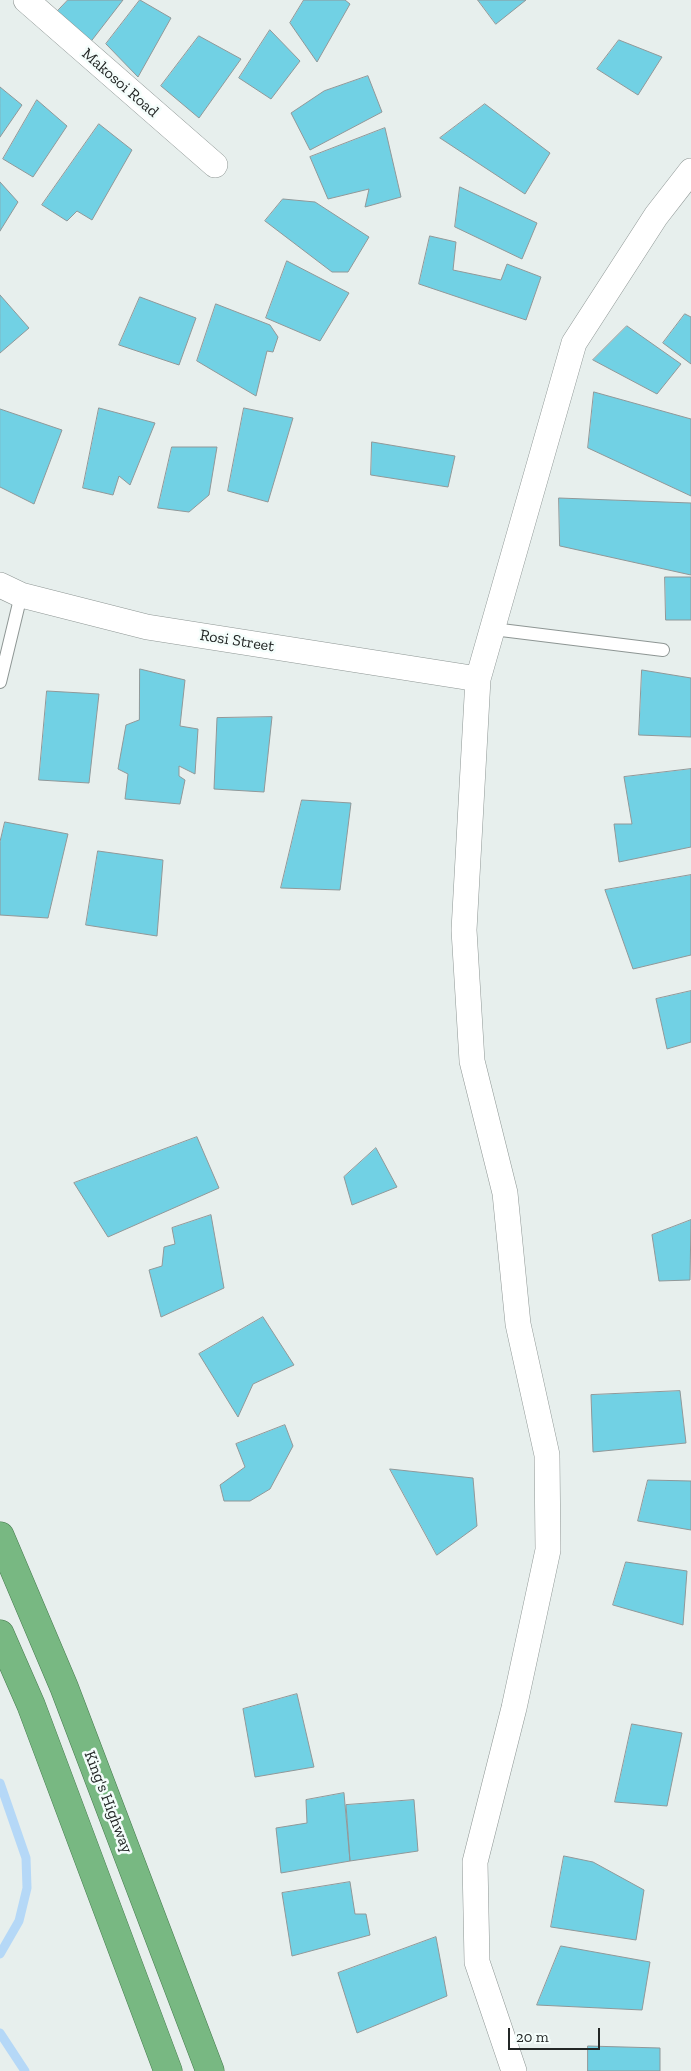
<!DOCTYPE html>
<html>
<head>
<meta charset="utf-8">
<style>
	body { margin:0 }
	#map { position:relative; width:691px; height:2071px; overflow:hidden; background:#e7efed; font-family:"Zilla Slab",serif }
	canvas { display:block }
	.scale { position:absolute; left:508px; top:2028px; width:92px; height:22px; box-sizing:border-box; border:2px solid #232726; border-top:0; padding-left:6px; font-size:15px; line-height:18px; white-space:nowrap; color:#232726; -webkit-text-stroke:4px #f4fdfb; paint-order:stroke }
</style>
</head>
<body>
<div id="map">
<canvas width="691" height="2071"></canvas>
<div class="scale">20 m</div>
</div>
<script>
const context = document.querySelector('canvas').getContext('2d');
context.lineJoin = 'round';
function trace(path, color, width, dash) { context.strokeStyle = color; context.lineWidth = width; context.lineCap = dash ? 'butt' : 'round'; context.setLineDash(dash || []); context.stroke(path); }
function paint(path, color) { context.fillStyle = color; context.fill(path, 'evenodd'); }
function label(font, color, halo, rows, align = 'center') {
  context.font = font + ' "Zilla Slab",serif'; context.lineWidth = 5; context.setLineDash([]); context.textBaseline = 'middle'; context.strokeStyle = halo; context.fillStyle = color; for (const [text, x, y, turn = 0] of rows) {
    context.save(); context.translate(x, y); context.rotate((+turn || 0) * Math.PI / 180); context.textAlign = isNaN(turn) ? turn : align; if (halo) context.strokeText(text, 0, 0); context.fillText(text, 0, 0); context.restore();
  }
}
const stream = new Path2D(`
	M0,1783l26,75 1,30 -8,33 -19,33
	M0,2033l25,38`);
const building = new Path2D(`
	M68,0h55l-34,44 -36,-28z
	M140,0l31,18 -33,59 -32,-33z
	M304,0h41l5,4 -33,58 -27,-39z
	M478,0h48l-30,24z
	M270,30l30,31 -29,38 -32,-21z
	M199,36l42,23 -42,59 -38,-32z
	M619,40l43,17 -24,38 -41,-26z
	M368,76l14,36 -72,38 -19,-37 33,-22z
	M0,87l22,18 -22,32z
	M37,100l30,26 -34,51 -30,-18z
	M485,104l65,49 -25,41 -85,-56z
	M99,124l33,26 -40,70 -15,-9 -10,10 -25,-16z
	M385,128l16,69 -36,10 4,-18 -41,10 -18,-42z
	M0,182l18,20 -18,29z
	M460,187l77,36 -15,36 -67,-32z
	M283,199l32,3 54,35 -21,35h-16l-67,-51z
	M430,236l26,6 -3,28 48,10 6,-16 34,13 -15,43 -107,-36z
	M287,261l62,32 -29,48 -54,-23z
	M0,295l29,33 -29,25z
	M140,297l56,21 -17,47 -60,-20z
	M216,304l54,21 8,12 -5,15 -6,-1 -11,45 -59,-35z
	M685,314l6,3v47l-28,-21z
	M627,326l54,38 -24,30 -64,-34z
	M594,392l97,27v77l-103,-48z
	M99,408l56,15 -25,62 -11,-9 -6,19 -30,-7z
	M244,408l49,10 -25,84 -40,-11z
	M0,409l62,21 -28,74 -34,-17z
	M372,442l83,14 -7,31 -77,-12z
	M172,447h45l-8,48 -20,17 -31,-4z
	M559,498l132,5v72l-131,-29z
	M665,577h26v43h-25z
	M140,669l45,11 -5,46 18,3 -3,45 -16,-8v10l6,4 -5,24 -55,-5 3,-25 -10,-5 8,-44 13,-5z
	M642,670l49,8v59l-52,-2z
	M47,691l52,3 -10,89 -50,-3z
	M272,717l-8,75 -50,-3 3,-71z
	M691,769v78l-72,15 -5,-38h18l-8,-47z
	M302,800l49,3 -11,87 -59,-2z
	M5,822l63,12 -20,84 -48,-3v-73z
	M98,851l65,9 -6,76 -71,-11z
	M691,875v80l-58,14 -28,-79z
	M691,991v51l-24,7 -11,-50z
	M197,1137l22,51 -111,49 -34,-54z
	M376,1148l21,39 -45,18 -8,-28z
	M211,1215l13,73 -63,29 -12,-47 13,-4 2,-19 11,-3 -3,-16z
	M691,1220l-1,60 -31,1 -7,-46z
	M263,1317l31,48 -41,19 -15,33 -39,-63z
	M680,1391l6,52 -93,9 -2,-57z
	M285,1425l8,21 -23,43 -20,12h-26l-4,-16 25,-18 -9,-23z
	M390,1469l83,9 4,48 -40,29z
	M648,1480l43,1v49l-53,-9z
	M626,1562l61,9 -4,54 -70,-20z
	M297,1694l17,73 -59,10 -12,-68z
	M632,1724l50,9 -15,73 -52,-4z
	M344,1793l6,68 -69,12 -5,-45 31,-5 -1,-23z
	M414,1800l4,51 -68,10 -4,-56z
	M564,1856l29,6 51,28 -8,50 -85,-13z
	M350,1882l5,32h11l4,21 -78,21 -10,-63z
	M436,1937l11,59 -90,37 -19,-60z
	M561,1946l89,16 -8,48 -105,-5z
	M588,2046l72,2v23h-72z`);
const service = new Path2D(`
	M493,629l170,21
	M0,682l21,-87`);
const minor = new Path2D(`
	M26,0l189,165
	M0,585l21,10 126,32 331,52
	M514,2071l-37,-109 -2,-100 39,-154 34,-158 -1,-95 -29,-131 -13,-131 -33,-132 -8,-131 14,-251 96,-336 82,-127 35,-45`);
const trunk = new Path2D(`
	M0,1536l64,151 146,384
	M0,1634l31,71 137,366`);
const streetNames = [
	["Makosoi Road",120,83,41],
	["Rosi Street",237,641,9],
	["King's Highway",108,1802,69]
];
trace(stream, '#b5d8f7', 9);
paint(building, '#71d1e4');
trace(building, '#909899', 1);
trace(service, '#8e9694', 14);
trace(minor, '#8e9694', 26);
trace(trunk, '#457a4d', 29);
trace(service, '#fff', 12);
trace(minor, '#fff', 25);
trace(trunk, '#78b882', 28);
label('16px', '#232726', '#f4fdfb', streetNames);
</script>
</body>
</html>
